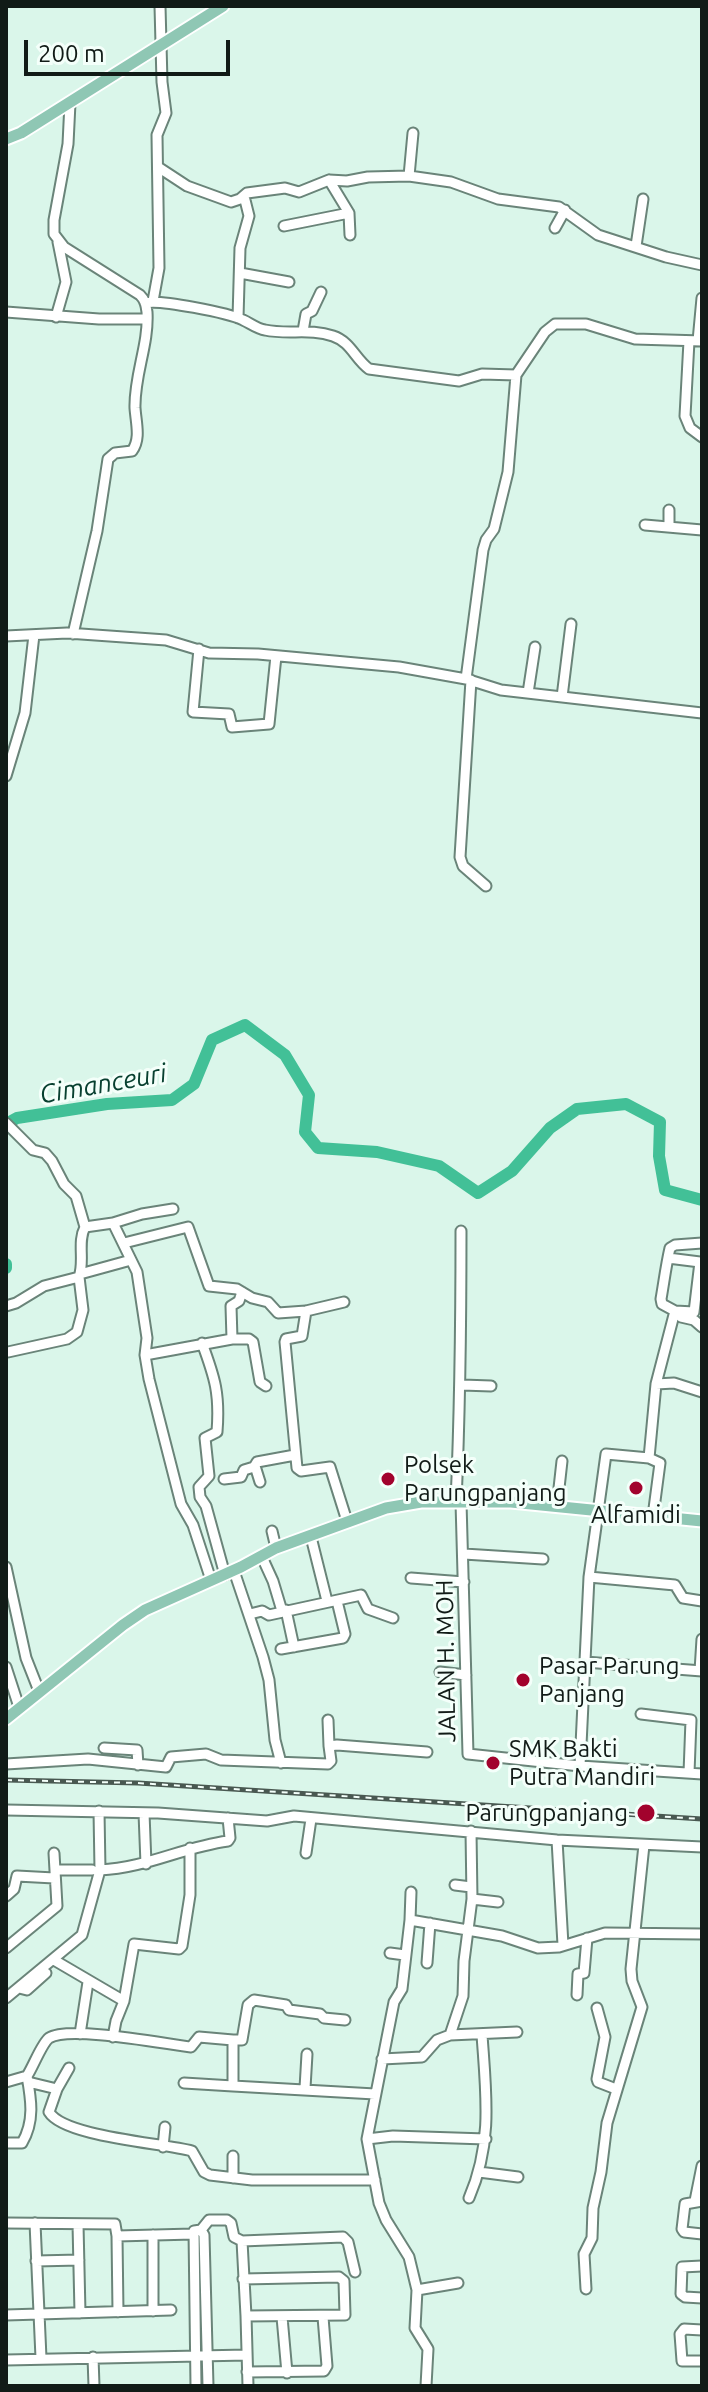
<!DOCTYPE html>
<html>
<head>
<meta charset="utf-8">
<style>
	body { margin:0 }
	#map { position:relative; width:708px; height:2392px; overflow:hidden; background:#daf6ea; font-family:Ubuntu,sans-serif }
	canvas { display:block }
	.frame { position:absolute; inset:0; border:8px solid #111b17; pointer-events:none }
	.scale { position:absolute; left:24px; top:40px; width:206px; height:36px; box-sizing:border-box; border:4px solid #111b17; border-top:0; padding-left:10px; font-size:24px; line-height:28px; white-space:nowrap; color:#111b17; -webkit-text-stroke:6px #f4fffa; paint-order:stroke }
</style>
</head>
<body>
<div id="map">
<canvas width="708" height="2392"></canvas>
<div class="frame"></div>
<div class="scale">200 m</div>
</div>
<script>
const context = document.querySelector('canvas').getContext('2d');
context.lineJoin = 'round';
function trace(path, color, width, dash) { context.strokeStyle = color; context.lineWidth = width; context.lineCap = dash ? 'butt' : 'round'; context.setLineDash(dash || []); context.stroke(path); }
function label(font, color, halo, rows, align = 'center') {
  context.font = font + ' Ubuntu,sans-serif'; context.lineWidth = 6; context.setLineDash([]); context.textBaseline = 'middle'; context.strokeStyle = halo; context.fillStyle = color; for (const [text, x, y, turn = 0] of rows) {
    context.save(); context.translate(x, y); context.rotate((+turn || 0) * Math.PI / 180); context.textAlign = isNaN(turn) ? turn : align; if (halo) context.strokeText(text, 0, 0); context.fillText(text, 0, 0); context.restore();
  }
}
const river = new Path2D(`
	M6,1124l11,-6 90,-14 65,-4 22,-16 18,-44 33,-15 40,30 24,40 -4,37 13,16 59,4 62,14 39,27 34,-22 38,-43 27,-19 49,-5 34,18 -1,34 6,34 37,10
	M6,1264v4`);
const minor = new Path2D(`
	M70,103l-2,41 -14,76v14l10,13 76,48c5,5 6,9 7,17 2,33 -13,63 -12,96 1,15 6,31 -3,43l-17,2 -7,6 -11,72 -24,103
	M158,167l29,19 44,16 9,-3 7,-6 38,-5 14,4 30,-12 18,1 21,-4 41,-1 42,6 47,17 61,8 39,28 68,22 36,8
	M409,176l4,-43
	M329,180l20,33 1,22
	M284,226l65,-13
	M555,228l10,-18
	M636,246l7,-47
	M240,273l49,9
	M153,301l6,-33 -2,-133 9,-22 -4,-31 -2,-76
	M145,303c14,-4 84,10 98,17 7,3 14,9 22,10 23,5 45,-2 68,6 18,6 22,23 36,33l90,12 23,-7 34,1 29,-43 10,-8h31l49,15 67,2
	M6,312l93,7h48
	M56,317l10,-35 -8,-40
	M238,318l2,-70 9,-32 -5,-20
	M303,331l3,-17 6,-3 9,-19
	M689,341l-4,75 5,12 12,9
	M698,341l4,-43
	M645,525l57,5
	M669,526v-16
	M6,636l61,-3 99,7 43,13 49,1 141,13 67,12 35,11 201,23
	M199,649l-6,63 36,2 3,13 37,-3 7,-68
	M466,679l17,-129 3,-10 8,-11 14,-57 8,-97
	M471,680l-11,177 3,9 23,20
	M528,693l7,-46
	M562,697l9,-73
	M6,776l19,-63 9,-78
	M6,1123l27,27 12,3 7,8 12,23 12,12 9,31c-8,15 0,34 -6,50l-35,9 -28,17 -10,3
	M113,1223l29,-9 31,-5
	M85,1227l28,-4 24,49 10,66 -2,17 4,24 32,125 12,21 18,55
	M124,1243l64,-16 21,59 28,3 15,9 16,4 10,11 28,-2 38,-9
	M668,1258l32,4 -6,50 -19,-1 -13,-7 -1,-5c3,-17 5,-34 9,-51l5,-3 27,-2
	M80,1274l51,-14
	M242,1292l-3,9 -8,5 1,33h17l4,3 7,40 6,4
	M306,1311l-4,25 -16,3 -1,3 12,126 4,3 29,-4 17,54
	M681,1317l13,3 8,7
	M8,1352l59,-13 10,-7 6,-22 -4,-33
	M145,1355l87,-16
	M656,1384l18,-1 28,9
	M462,1385l29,1
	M649,1458l7,-74 19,-73
	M255,1466l5,16
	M224,1479l17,-2 3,-7 10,-3 3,-5 38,-7
	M200,1497l-1,-10 10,-11 -4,-38 12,-6c3,-38 -2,-54 -15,-89
	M200,1497l6,9 19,69
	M456,1502c4,-91 5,-180 5,-271
	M461,1502l7,252 112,12 122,8
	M557,1506l5,-45
	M272,1531l4,17
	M311,1537l16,64
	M464,1554l79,5
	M262,1557l11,24 9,30
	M6,1567l20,91 13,33
	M234,1571l29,86 6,23 6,60 6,23
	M589,1577l86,8 8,13 19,3
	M411,1578l53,4
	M286,1610l8,37
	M250,1614l12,-3 7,4 92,-20 7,14 25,9
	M281,1649l62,-11 2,-4 -8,-33
	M585,1662l117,9
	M6,1667l13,40
	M700,1671l2,-32
	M440,1672l26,3
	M641,1714l50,6 -2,53
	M328,1720l1,26
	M104,1748l33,2 1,15
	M6,1764l82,-5 78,8 5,-10 35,-3 15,6 107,4 3,-3 -2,-15 8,-1 90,7
	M580,1766l9,-189 17,-123 43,4 11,5 -7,53
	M6,1810l152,3 109,8 27,-5 263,24 145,7
	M144,1813l2,51
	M557,1840l6,105
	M306,1853l5,-34
	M55,1870h37
	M100,1870c46,-2 83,-23 128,-29l2,-3 -2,-20
	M455,1885l16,2
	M411,1892l-1,28 -8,69 -8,13 -27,137 12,64 7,17 23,37 8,33 -2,38 13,21 -2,37
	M6,1896l8,-7 3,-13 37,2
	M472,1899l26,3
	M410,1920l92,16 36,12 21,-1 46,-14 97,1
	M6,1948l51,-42 -3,-53
	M390,1953l15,2
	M54,1960l70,41
	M427,1963l3,-40
	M19,1988l8,2 19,-17
	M577,1995l1,-21 6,-1 3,-35
	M6,1998l76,-63 18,-65 -1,-59
	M597,2008l8,29 -8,42 1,3 18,7
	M80,2034l8,-52
	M450,2035l13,-39 1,-35 8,-62 -1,-68
	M113,2037l3,-16 8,-20 10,-57 45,5 3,-3 8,-51v-47
	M233,2040h9l6,-35 6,-5 32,5 3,5 31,4 4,4 21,2
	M382,2059l40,-2 15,-17 13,-5 67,-3
	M69,2068l-12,21 -8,23c15,25 114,31 143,39l12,21 6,3 42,5h123
	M6,2082l21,-6c6,-9 15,-33 22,-38 20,-13 116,6 142,9l8,-10 34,3v46l142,8
	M28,2082l29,7
	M184,2083l49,3
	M305,2088l2,-34
	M367,2139l26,-3 93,3
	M6,2143h16c13,-22 9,-44 5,-67
	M163,2147l2,-20
	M233,2156v22
	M479,2172l39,5
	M469,2198c24,-55 17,-105 13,-163
	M695,2201l7,-35
	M702,2201l-17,3 -3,25 2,3 18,2
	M6,2223l109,1 2,12 1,76
	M35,2223l6,135
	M78,2224l2,89
	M201,2230l3,5 4,151
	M153,2235v76
	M117,2236l76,-2
	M242,2241l4,75 99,-1 -1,-34 -5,-4 -96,2
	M36,2261l43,-1
	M702,2266l-20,1 -1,27 4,3 17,1
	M586,2289l-2,-35 8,-16 1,-30 8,-36 6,-49 35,-116 -10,-26 -1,-12 13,-124
	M417,2290l41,-7
	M6,2315l165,-5
	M246,2316l2,70
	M282,2317l5,56
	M702,2330l-18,-1 -4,5 2,27h20
	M93,2357l1,29
	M6,2360l241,-5
	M247,2372l77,-1 3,-5 -4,-49
	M196,2386l-2,-155 7,-1 8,-10h18l4,3 3,14 8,4 101,-4 5,5 7,30`);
const major = new Path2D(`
	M6,139l15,-6 202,-127
	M6,1719l117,-94 22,-15 96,-43 35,-19 110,-40 35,-6h90l191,19`);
const rail = new Path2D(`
	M6,1780l132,3 564,36`);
const markers = [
	[388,1479,8,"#a2022d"],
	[636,1488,8,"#a2022d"],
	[523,1680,8,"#a2022d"],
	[493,1763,8,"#a2022d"],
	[646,1813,10,"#a2022d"]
];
const poiNames = [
	["Polsek",404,1465],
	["Parungpanjang",404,1493],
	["Alfamidi",636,1515,"center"],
	["Pasar Parung",539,1666],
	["Panjang",539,1694],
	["SMK Bakti",509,1749],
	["Putra Mandiri",509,1777],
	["Parungpanjang",628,1813,"right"]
];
const streetNames = [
	["JALAN H. MOH",446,1661,-91]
];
const waterNames = [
	["Cimanceuri",103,1084,-10]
];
trace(river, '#42c097', 12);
trace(minor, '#6a8479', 13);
trace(major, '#fff', 15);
trace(minor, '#fff', 9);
trace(major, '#8fc7b4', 11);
trace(rail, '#495851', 5);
trace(rail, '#f4fffa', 2, [6]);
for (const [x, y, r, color] of markers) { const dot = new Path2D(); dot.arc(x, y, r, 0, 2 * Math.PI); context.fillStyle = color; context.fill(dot); trace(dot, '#f4fffa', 3); }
label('24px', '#111b17', '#f4fffa', poiNames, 'left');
label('24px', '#111b17', '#f4fffa', streetNames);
label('italic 26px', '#084030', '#f4fffa', waterNames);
</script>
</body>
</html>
